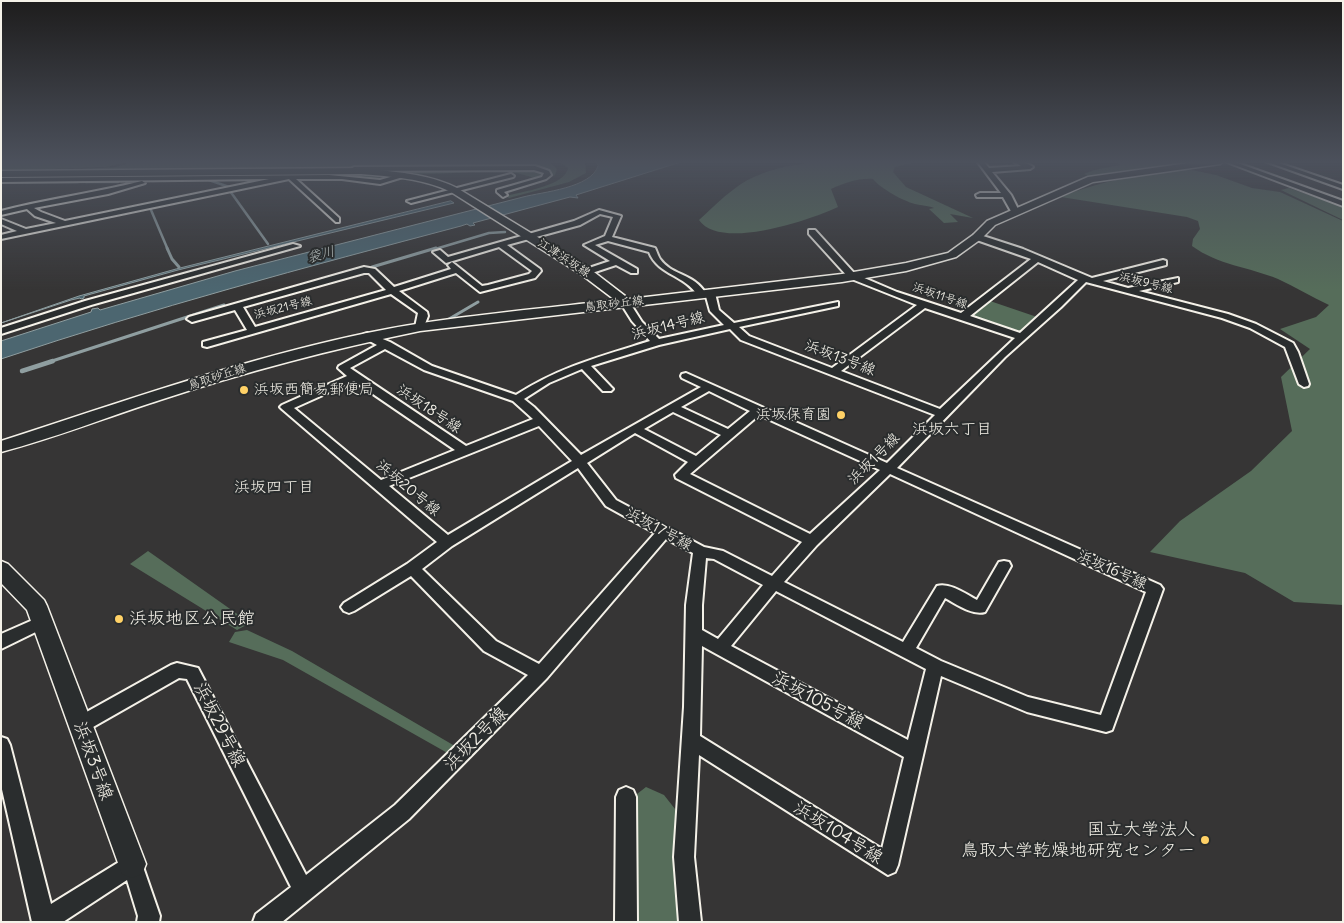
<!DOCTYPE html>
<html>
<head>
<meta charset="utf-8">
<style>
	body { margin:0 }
	#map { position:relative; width:1344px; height:923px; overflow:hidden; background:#363535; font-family:Delius,sans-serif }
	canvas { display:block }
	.frame { position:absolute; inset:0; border:2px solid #f4f1e8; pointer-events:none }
</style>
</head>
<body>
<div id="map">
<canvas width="1344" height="923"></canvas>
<div class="frame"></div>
</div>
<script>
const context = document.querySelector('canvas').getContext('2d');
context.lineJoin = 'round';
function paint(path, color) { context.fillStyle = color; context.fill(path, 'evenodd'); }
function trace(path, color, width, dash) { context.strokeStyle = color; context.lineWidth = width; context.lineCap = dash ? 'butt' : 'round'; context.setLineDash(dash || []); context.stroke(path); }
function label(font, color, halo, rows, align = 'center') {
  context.font = font + ' Delius,"Klee One",sans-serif'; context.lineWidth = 4; context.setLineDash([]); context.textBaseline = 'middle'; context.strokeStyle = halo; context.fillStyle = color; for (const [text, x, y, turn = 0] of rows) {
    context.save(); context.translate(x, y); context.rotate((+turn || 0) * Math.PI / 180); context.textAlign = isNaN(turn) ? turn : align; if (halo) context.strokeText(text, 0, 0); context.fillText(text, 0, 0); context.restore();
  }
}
const green = new Path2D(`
	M267,161h276l9,3 5,5 -2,6 -13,7 -40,11 -1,-1 45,-13 5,-5 -7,-5 -8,-2 -497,4 77,-4 16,-5z
	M558,161h27l1,12 -17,9 -60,16 -4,-2c16,-4 60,-10 63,-28z
	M843,161h77l-25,6 -2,5 13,15 67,31 -23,-4 8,8 -14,1 -15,-14 5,-1c-7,-3 -12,-2 -19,-4 -12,-3 -35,-16 -42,-25 -15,-1 -28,4 -42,10l7,18c-28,13 -118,44 -139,13 13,-12 27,-26 42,-36 31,-19 66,-22 102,-23z
	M1115,161h85l-108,16 -8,-3 10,-4 26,-5z
	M1,162h127l-22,5 -105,4z
	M1187,169l29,6 36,13 28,4 63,29v384l-49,-3 -49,-29 -95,-21 30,-31 71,-50 41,-40 -11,-54 29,-28 -30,-20 36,-12 13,-12c-17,-8 -34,-18 -51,-26 -29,-12 -60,-14 -86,-33l1,-7 7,-10 -2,-8 -11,-4 -126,-20c42,-17 81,-23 126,-28z
	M385,170h151l9,5 -9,4c-36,-15 -82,-3 -120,-5 -10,-1 -21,-3 -31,-4z
	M353,173l31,2 -9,5 -32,-6 -327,4 4,-2z
	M1289,188l54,19v13l-62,-30z
	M990,301l47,16 -17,15h-6l-39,-13 -2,-4z
	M148,551l102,72 -13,7 -107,-66z
	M247,630l45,21 168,98 -9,6 -168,-95 -54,-18 6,-10z
	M646,787l18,8 15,19 1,108h-48l1,-111 4,-17z`);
const water = new Path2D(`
	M596,161h88l-108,34 2,3 -8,-1 -97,26 2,2 -5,1 -3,-2 -6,2c-155,41 -308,82 -460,133v-18l90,-29 1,-3 6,-1 2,2 135,-39 288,-74c19,-5 69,-9 75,-31z
	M451,201l3,2 -276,67 -94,26v2l-3,1 -1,-1 -9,2 -70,23 78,-27 97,-27z`);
const streamFar2 = new Path2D(`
	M206,179l26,9
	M126,181h20
	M8,182h70
	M86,182h32
	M230,191l38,53
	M151,210l17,40
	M432,250l57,-17 16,-1`);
const streamFar1 = new Path2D(`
	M167,248l5,11 7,8
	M372,267l64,-19
	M449,319l29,-17
	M49,362l175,-57`);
const stream = new Path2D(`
	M22,371l31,-10`);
const street = new Path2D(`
	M977,161h6l6,7 32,-2 -8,-5h8l11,5 1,1 -3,2 -38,3 19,23 8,16 -1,2h-6l-9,-16h-26l-1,-2 4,-2h21z
	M1224,161h8l111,40v5z
	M1265,161h8l70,24v4z
	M535,166l14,5 2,4 -5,4 -42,13 3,3 -4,2 -6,-5v-2l45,-13 2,-4 -10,-3 -180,1 -3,-2 3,-2z
	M404,173l2,1v2l-26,8 -38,-5h-46l43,39v4h-3l-47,-43 -288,60v-4l16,-4 -16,-7v-5l25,10 30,-6 -21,-7 -8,-7 -26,6v-4c46,-12 94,-18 141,-30l3,2 -37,11 -74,14 7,4 24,9 204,-42 -268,3v-4l328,-3 51,5z
	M511,174l3,2 -1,1 -102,26 -4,-2z
	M599,210l22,6 -9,21 43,11c2,4 3,8 5,11 12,17 34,14 46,35l-2,2h-6c-13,-21 -40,-21 -49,-44l-41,-11 -13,4 42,24v4h-6l-15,-8 -27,9h-6v-4l27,-9 -26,-16 21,-9 8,-19 -13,-3 -20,11 -73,20 33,24 1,2 -6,7 -55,14 -24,-19 -57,18 28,21 1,4 -5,13 -3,1 -5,-3 3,-14 -27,-19 -184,53 -4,-1v-4l44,-12 -12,-20 -43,12 -5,-3 2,-2 175,-50 11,2 19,18 57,-18 -3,-4 4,-3 30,24 6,-1 41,-11 3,-3 -33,-24 -53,16 -13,-11 7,-2 8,7 126,-36zM364,273h5l17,17 -131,37 -12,-20z
	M809,230h6l40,44 42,18 64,21 70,-54 -57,-20v-4h6l43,14 69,29 71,-18 3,1v4l-63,16 25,7 50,-10v4l-39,9 89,23 28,10 37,19 5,9 11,32 -1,2 -4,1 -5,-3 -14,-37 -35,-19 -28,-10 -136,-36 -25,25 -56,50 -108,111 263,117 3,4 -51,141 -6,2 -79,-20 -86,-36 -43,189 -3,7 -7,3 -189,-120 -5,102 7,65h-22l-5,-65 10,-150 2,-102 7,-52 -27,-14 -119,139 -138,141 -127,103h-29l3,-8 35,-27 -104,-208 -8,-1 -93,53 -6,2 -6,-2 -3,-6 3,-6 97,-54 6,-2 21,5 108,207 89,-70 133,-130 -44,-24 -73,-75 -57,35 -5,2 -5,-2 -3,-4 3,-4 63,-39 30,-22 -155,-133 -2,-2 2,-2 65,-29 -9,-8 1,-2 38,-21 -13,-7v-4l4,-1 22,9 42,24 84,29c43,-28 86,-39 134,-54l-18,-20 -12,-19 2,-2h6l14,22 17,17 65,-14 -14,-14 -5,-18 5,-3 5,3 4,17 15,13 104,-21v4l-99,21 10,9 83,32 85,-63 -68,-27 -40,-44zM1038,262l40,18 -58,53 -50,-17zM925,308l90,30 -75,71 -99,-38zM730,329l11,11 194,75 -48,48 -201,-90 -4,1 -1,2 1,2 19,9 -120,68 -47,-48 -10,-8 25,-16 33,-14 21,22h8l2,-2 -2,-2 -20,-21 68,-21zM385,349l39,21 89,31 20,18 -67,27 -116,-78zM354,381l101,69 -74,30 -87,-72zM709,391l41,20 -22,18 -47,-22zM673,412l48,23 -25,21 -52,-27zM759,415l121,55 -70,64 -120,-60zM539,426l33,35 -124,74 -59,-49zM635,433l53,29 -13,13 1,3 126,64 -30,34 -49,-25 -19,-4 -88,-47 -29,-37zM578,468l28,38 49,27 -116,131 -43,-23 -74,-72 30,-23zM890,474l256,118 -45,123 -73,-18 -87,-36 -25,-13 29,-50c11,6 28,18 40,14l26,-46 -2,-4 -5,-1 -5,1 -22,38c-11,-6 -28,-18 -40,-14l-34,56 -119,-60 33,-37zM706,558l8,1 49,26 -45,54 -16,-9v-25zM776,591l150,78 -18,71 -177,-94zM702,646l202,111 -22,92 -182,-113z
	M293,244l7,2 -209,59 -90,29v-6l84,-27z
	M42,616l6,2 2,4 -2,4 -47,23v-15z
	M1,737l6,2 3,6 41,159 81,-50 7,3 3,7 18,52 -1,6h-22l1,-6 -11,-36 -64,42h-31l-31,-137z
	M626,787l7,3 3,7 1,125h-22l1,-125 3,-7z`);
const secondary = new Path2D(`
	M1203,161h22l-5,3 -127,18 -98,43 -14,14 -25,18 -50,14 -64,11 -422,49c-88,18 -175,41 -260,69 -53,17 -105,38 -159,52v-11c121,-39 242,-82 366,-108 82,-17 165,-23 248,-33l-33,-25 -131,-83c-28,-14 -59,-15 -90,-18l-360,3v-6l360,-3c33,4 66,5 96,20l133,81 39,30 213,-25 64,-11 42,-10 25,-18 14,-14 101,-44z
	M1,561l7,3 36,36 3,6 99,258 -4,10 -10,4 -10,-4 -95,-264 -26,-27z`);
const markers = [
	[244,390,5,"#ffd166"],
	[841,415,5,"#ffd166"],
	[119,619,5,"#ffd166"],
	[1205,840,5,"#ffd166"]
];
const farStreetnames = [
	["江津浜坂線",564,258,33],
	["浜坂9号線",1146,283,14],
	["浜坂11号線",940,296,19],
	["鳥取砂丘線",614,304,-7],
	["浜坂21号線",283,308,-14],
	["鳥取砂丘線",217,377,-18]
];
const farWaternames = [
	["袋川",321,255,-15]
];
const streetNames = [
	["浜坂14号線",668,326,-14],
	["浜坂13号線",840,358,21],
	["浜坂18号線",429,409,34],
	["浜坂1号線",874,459,-45],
	["浜坂20号線",408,488,40],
	["浜坂17号線",659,529,29],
	["浜坂16号線",1112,570,24]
];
const poiNames = [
	["浜坂西簡易郵便局",254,390],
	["浜坂保育園",831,415,"right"]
];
const neighbourhoodNames = [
	["浜坂六丁目",952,429],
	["浜坂四丁目",274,487]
];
const nearPoinames = [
	["浜坂地区公民館",129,619],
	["国立大学法人",1195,830,"right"],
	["鳥取大学乾燥地研究センター",1195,851,"right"]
];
const nearStreetnames = [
	["浜坂105号線",818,701,28],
	["浜坂29号線",219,725,63],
	["浜坂2号線",476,739,-45],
	["浜坂3号線",93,761,70],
	["浜坂104号線",838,833,32]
];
paint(green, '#566d5a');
paint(water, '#4c6670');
trace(water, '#8f9ea0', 1);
trace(streamFar2, '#8f9ea0', 2.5);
trace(streamFar1, '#8f9ea0', 3);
trace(stream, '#8f9ea0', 4.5);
trace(street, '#f4f1e8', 4);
trace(secondary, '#f4f1e8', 3);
paint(street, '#2a2d2e');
paint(secondary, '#2a2d2e');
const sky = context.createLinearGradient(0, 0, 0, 290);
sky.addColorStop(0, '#1e1d1d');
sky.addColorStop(0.56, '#4c515c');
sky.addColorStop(1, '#4c515c00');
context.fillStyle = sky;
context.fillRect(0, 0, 1344, 290);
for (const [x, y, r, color] of markers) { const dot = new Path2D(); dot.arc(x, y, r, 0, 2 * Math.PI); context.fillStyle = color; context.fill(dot); trace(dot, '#2a2d2e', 2); }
label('12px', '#f4f1e8', '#2a2d2e', farStreetnames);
label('italic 14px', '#b1b9b8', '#2a2d2e', farWaternames);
label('15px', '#f4f1e8', '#2a2d2e', streetNames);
label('15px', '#f4f1e8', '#2a2d2e', poiNames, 'left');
label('16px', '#f4f1e8', '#2a2d2e', neighbourhoodNames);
label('18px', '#f4f1e8', '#2a2d2e', nearPoinames, 'left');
label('18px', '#f4f1e8', '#2a2d2e', nearStreetnames);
</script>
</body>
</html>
